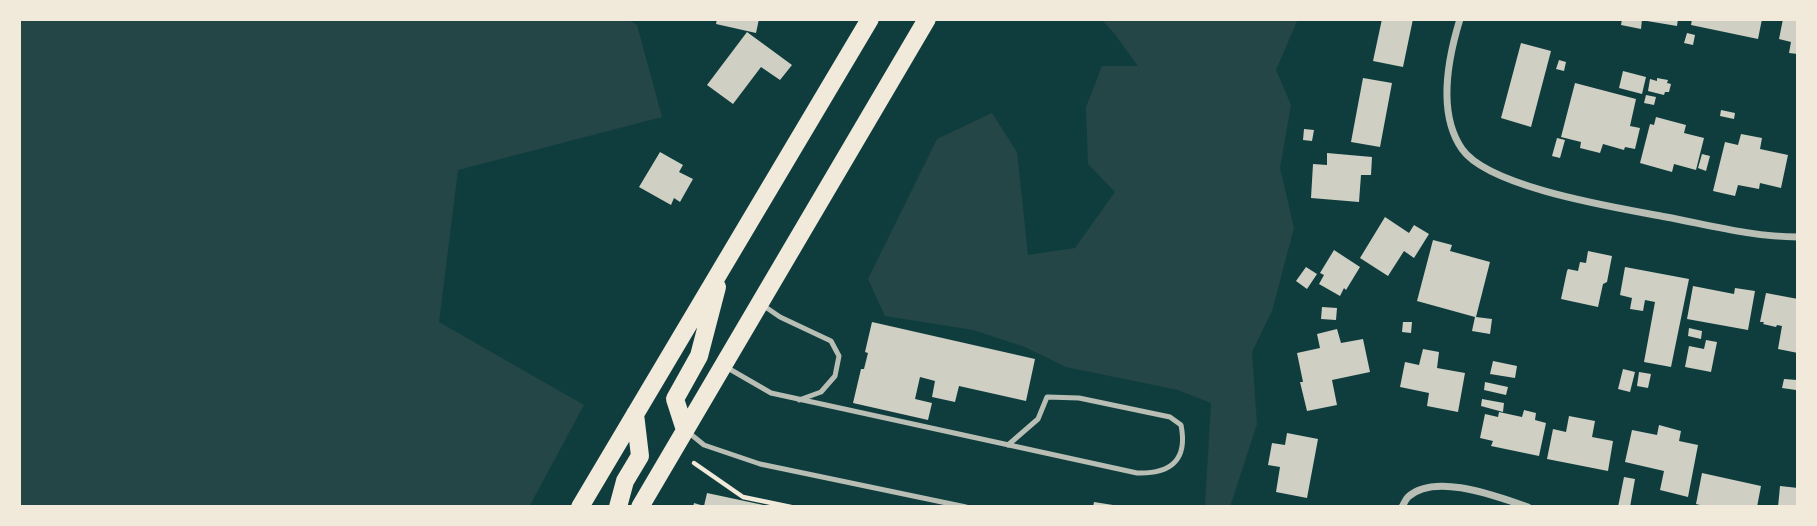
<!DOCTYPE html>
<html>
<head>
<meta charset="utf-8">
<style>
	body { margin:0 }
	#map { position:relative; width:1817px; height:526px; overflow:hidden; background:#0f3d3e; font-family:"PT Sans Narrow",sans-serif }
	canvas { display:block }
	.frame { position:absolute; inset:0; border:21px solid #f1e9da; pointer-events:none }
</style>
</head>
<body>
<div id="map">
<canvas width="1817" height="526"></canvas>
<div class="frame"></div>
</div>
<script>
const context = document.querySelector('canvas').getContext('2d');
context.lineJoin = 'round';
function paint(path, color) { context.fillStyle = color; context.fill(path, 'evenodd'); }
function trace(path, color, width, dash) { context.strokeStyle = color; context.lineWidth = width; context.lineCap = dash ? 'butt' : 'round'; context.setLineDash(dash || []); context.stroke(path); }
const green = new Path2D(`
	M19,19h608l10,6 25,92 -204,53 -19,152 145,83 -55,102h-510z
	M1101,19h197l-22,51 15,35 -11,63 14,60 -22,83 -20,41 5,72 -27,83h-25l6,-104 -33,-13 -112,-23 -41,-20 -52,-17 -88,-14 -17,-37 69,-140 55,-26 25,39 11,103 47,-7 40,-56 -27,-28 -2,-57 16,-41h36l-24,-33z`);
const building = new Path2D(`
	M717,19h42l-3,14 -40,-9z
	M1382,19h31l-10,48 -30,-6z
	M1622,19h20l-1,10 -20,-4z
	M1647,19h31l-1,7 -30,-5z
	M1692,19h70l-4,20 -67,-14z
	M1783,19l15,1v34l-9,-1 2,-11 -12,-3z
	M747,32l45,33 -12,15 -19,-13 -28,37 -26,-19z
	M1687,33l8,2 -2,10 -9,-2z
	M1521,43l30,8 -20,76 -30,-9z
	M1559,60l7,2 -2,9 -8,-2z
	M1623,71l23,6 -4,17 -23,-6z
	M1363,78l29,5 -12,64 -29,-5z
	M1657,78l11,2 -1,3 4,1 -2,8h-4l-1,3 -16,-4 2,-12 7,2z
	M1575,83l61,16 -6,27 10,2 -5,21 -10,-2 -1,3 -21,-6 -3,9 -20,-5 1,-6 -20,-5z
	M1646,95l10,2 -2,8 -10,-2z
	M1721,110l14,3 -1,6 -14,-3z
	M1656,117l30,8 -2,8 20,5 -8,32 -22,-6 -2,8 -32,-9 10,-39 4,1z
	M1304,129l10,1 -2,11 -9,-1z
	M1741,134l21,4 -2,11 28,6 -7,33 -21,-5 -1,6 -21,-4 -3,11 -22,-5 12,-49 13,3z
	M1557,138l8,2 -5,18 -8,-2z
	M660,152l23,13 -4,7 14,7 -13,23 -6,-4 -3,7 -32,-18z
	M1327,153l45,4 -1,18h-10l-2,27 -48,-4 2,-34 14,1z
	M1702,154l8,2 -4,15 -8,-3z
	M1385,217l24,16 5,-8 15,9 -15,24 -10,-7 -16,25 -28,-18z
	M1433,240l19,5 -2,6 40,11 -14,55 16,2 -2,15 -18,-3 3,-14 -58,-16z
	M1334,250l26,17 -14,23 -2,-2 -4,8 -21,-12 5,-9 -4,-2z
	M1588,251l24,5 -5,26 -4,2 -5,23 -37,-8 6,-28 1,-2 10,2 2,-9 6,1z
	M1306,267l11,7 -10,15 -11,-8z
	M1625,267l64,12 -18,88 -27,-5 11,-60 -10,-2 -2,11 -13,-2 2,-11 -12,-3z
	M1693,286l41,8 1,-6 20,3 -7,39 -61,-11z
	M1766,293l32,6v54l-20,-4 4,-23 -5,-1 -1,2 -13,-3 1,-2h-4z
	M1322,307l15,1 -1,12 -15,-1z
	M872,322l163,37 -9,42 -67,-15 -4,16 -23,-5 3,-16 -15,-4 -5,22 17,4 -4,17 -75,-17 8,-34h3l4,-16 -3,-1z
	M1403,322h9l-1,11 -9,-1z
	M1689,328l13,3 -1,8 -13,-3z
	M1337,329l4,14 22,-4 7,33 -38,8 5,25 -30,6 -7,-29h3l-6,-29 23,-5 -3,-14z
	M1706,340l11,2 -6,30 -26,-5 4,-21 15,3z
	M1423,349l16,3 -2,16 28,5 -7,39 -31,-6 2,-13 -29,-6 5,-25 14,3z
	M1493,361l24,5 -2,12 -25,-4z
	M1623,369l12,3 -5,20 -12,-3z
	M1639,372l12,2 -3,14 -11,-2z
	M1784,379l13,1 -1,10 -14,-2z
	M1485,382l23,5 -2,8 -22,-5z
	M1482,399l22,4 -1,9 -22,-6z
	M1524,410l12,3 -1,7 11,3 -7,33 -48,-10 2,-5 -13,-3 5,-24 13,3 1,-5 23,5z
	M1569,416l26,5 -3,16 21,4 -5,30 -61,-12 6,-30 13,3z
	M1659,425l22,6 -2,10 19,4 -10,52 -28,-7 4,-19 -39,-9 7,-32 25,5z
	M1287,433l31,6 -11,59 -31,-6 4,-25 -12,-2 4,-22 13,2z
	M1702,473l59,13 -4,21h-49l-12,-3z
	M1624,477l11,2 -5,28h-12z
	M1780,486l18,2v19h-20z
	M707,493l61,13v1h-75l1,-4 10,3z
	M1094,502l19,3 -1,2h-19z`);
const path = new Path2D(`
	M694,463l49,34 48,10`);
const service = new Path2D(`
	M764,306l16,11 51,24 8,15 -4,20 -14,16 -22,8
	M726,367l45,26 366,80c34,1 51,-13 44,-48l-11,-8 -91,-19 -32,-1 -9,22 -30,26
	M688,432l16,13 56,19 206,43`);
const minor = new Path2D(`
	M1460,19c-12,39 -23,94 2,130 27,39 157,59 204,68 43,8 87,20 132,20
	M1402,507c2,-3 3,-7 6,-10 27,-25 90,0 120,10`);
const primary = new Path2D(`
	M685,430l-10,-31 24,-43 18,-69
	M580,507l290,-488
	M618,507l7,-26 15,-25 -5,-42
	M640,507l287,-488`);
paint(green, '#244646');
paint(building, '#cfcfc3');
trace(path, '#f1e9da', 4.5);
trace(service, '#b8beb3', 5);
trace(minor, '#b8beb3', 7);
trace(primary, '#f1e9da', 18);
</script>
</body>
</html>
